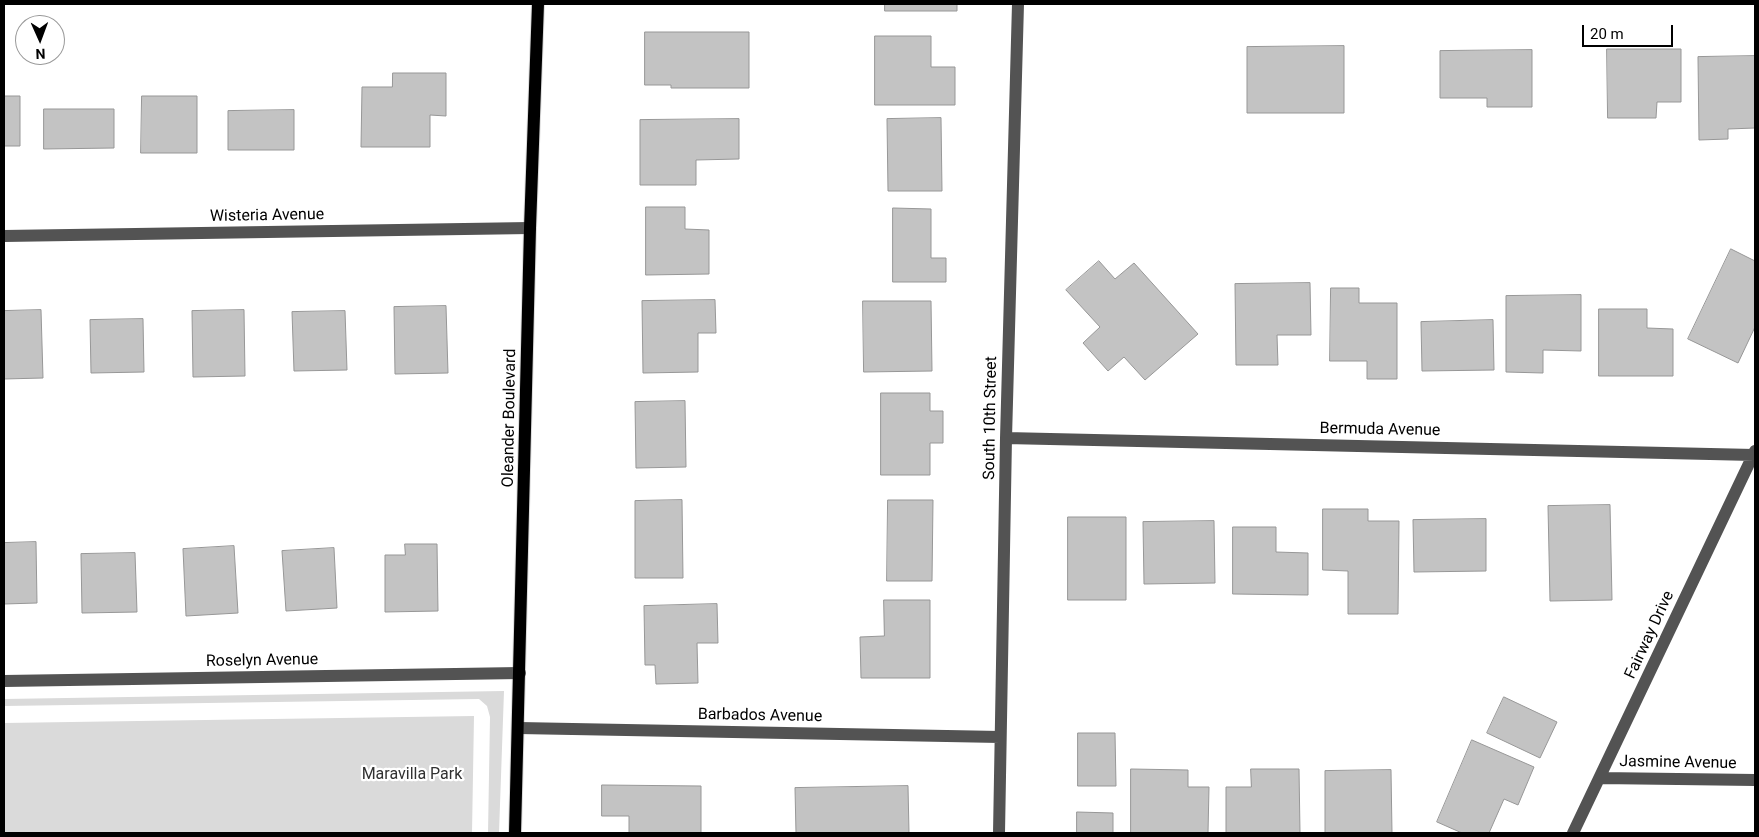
<!DOCTYPE html>
<html>
<head>
<meta charset="utf-8">
<style>
	body { margin:0 }
	#map { position:relative; width:1759px; height:837px; overflow:hidden; background:#fff; font-family:Roboto,sans-serif }
	canvas { display:block }
	.frame { position:absolute; inset:0; border:5px solid #000; pointer-events:none }
	.north { position:absolute; left:15px; top:15px; width:50px; height:50px; box-sizing:border-box; background:#fff; border:1px solid #999; border-radius:50%; rotate:178deg; font-size:14px; font-weight:700; line-height:20px; text-align:center; color:#000 }
	.north::after { content:''; display:block; margin:auto; width:18px; height:22px; background:#000; clip-path:polygon(50% 0,100% 100%,50% 72%,0 100%) }
	.scale { position:absolute; left:1582px; top:25px; width:91px; height:22px; box-sizing:border-box; border:2px solid #000; border-top:0; padding-left:6px; font-size:15px; line-height:18px; white-space:nowrap; color:#000; -webkit-text-stroke:4px #fff; paint-order:stroke }
</style>
</head>
<body>
<div id="map">
<canvas width="1759" height="837"></canvas>
<div class="frame"></div>
<div class="north">N</div>
<div class="scale">20 m</div>
</div>
<script>
const context = document.querySelector('canvas').getContext('2d');
context.lineJoin = 'round';
function paint(path, color) { context.fillStyle = color; context.fill(path, 'evenodd'); }
function trace(path, color, width, dash) { context.strokeStyle = color; context.lineWidth = width; context.lineCap = dash ? 'butt' : 'round'; context.setLineDash(dash || []); context.stroke(path); }
function label(font, color, halo, rows, align = 'center') {
  context.font = font + ' Roboto,sans-serif'; context.lineWidth = 4.5; context.setLineDash([]); context.textBaseline = 'middle'; context.strokeStyle = halo; context.fillStyle = color; for (const [text, x, y, turn = 0] of rows) {
    context.save(); context.translate(x, y); context.rotate((+turn || 0) * Math.PI / 180); context.textAlign = isNaN(turn) ? turn : align; if (halo) context.strokeText(text, 0, 0); context.fillText(text, 0, 0); context.restore();
  }
}
const green = new Path2D(`
	M504,691l-5,142h-11l2,-116 -3,-11 -8,-7 -475,7v-7z
	M474,716l-2,117h-468v-110z`);
const building = new Path2D(`
	M885,4h72v7h-72z
	M645,32h104v56h-78v-3h-26z
	M875,36h56v31h24v38h-80z
	M1344,46v67h-97v-66z
	M1607,49h74v53h-24l-1,16h-48z
	M1532,50v57h-45v-9h-47v-47z
	M1755,56v72l-27,1v10l-29,1 -1,-83z
	M393,73h53v43l-16,-1v32h-69l1,-60h30z
	M4,96h16v50h-16z
	M142,96h55v57h-56z
	M44,109h70v39l-70,1z
	M294,110v40h-66v-39z
	M941,118l1,73h-54l-1,-72z
	M739,119v40l-43,1v25h-56v-65z
	M646,207h39v22l24,1v44l-63,1z
	M893,208l38,1v49h15v24h-53z
	M1731,249l24,12v66l-17,36 -50,-24z
	M1099,261l16,18 19,-16 64,71 -53,46 -21,-23 -16,14 -25,-28 17,-16 -34,-37z
	M1310,283l1,52h-34l1,30h-42l-1,-81z
	M1331,288h28v15h38v76h-30v-18h-37z
	M1581,295v56l-38,-1v23l-37,-1v-76z
	M715,300l1,33h-18v39l-55,1 -1,-72z
	M863,301h68l1,70 -68,1z
	M446,306l2,67 -53,1 -1,-67z
	M1599,309h48v19l26,1v47h-74z
	M41,310l2,68 -39,1v-68z
	M244,310l1,66 -52,1 -1,-66z
	M345,311l2,59 -53,1 -2,-59z
	M143,319l1,53 -53,1 -1,-53z
	M1493,320l1,50 -72,1 -1,-49z
	M881,393h49v18h13v32h-13v32h-49z
	M685,401l1,66 -50,1 -1,-66z
	M682,500l1,78h-48v-77z
	M888,500h45l-1,81h-45z
	M1610,505l2,95 -62,1 -2,-95z
	M1323,509h45v12h31l-1,93h-50v-43l-25,-1z
	M1068,517h58v83h-58z
	M1486,519v52l-72,1 -1,-52z
	M1214,521l1,62 -71,1 -1,-62z
	M1233,527h43v25l32,1v42l-75,-1z
	M36,542l1,61 -33,1v-61z
	M405,544h32l1,67 -53,1v-57h20z
	M234,546l4,67 -52,3 -3,-67z
	M334,548l3,60 -51,3 -4,-60z
	M135,553l2,59 -55,1 -1,-59z
	M884,600h46v78h-69l-1,-41 24,-1z
	M717,604l1,39h-21l1,40 -42,1 -1,-19h-10l-1,-59z
	M1504,697l53,25 -17,36 -53,-25z
	M1078,733h37l1,53h-38z
	M1472,740l62,27 -16,38 -14,-6 -15,34h-27l-25,-11z
	M1131,769l57,1v17h21l-1,46h-77z
	M1251,769h48l1,64h-74v-46h25z
	M1391,770l1,63h-67v-62z
	M602,785l99,1v47h-72v-17h-27z
	M908,786l1,47h-113l-1,-45z
	M1077,812l36,1v20h-36z`);
const minor = new Path2D(`
	M4,236l526,-8
	M1006,438l748,17
	M4,681l516,-8
	M519,728l481,9
	M1600,778l155,2
	M999,833l7,-395 12,-434
	M1573,833l182,-382`);
const major = new Path2D(`
	M515,833l15,-605 8,-224`);
const streetNames = [
	["Wisteria Avenue",267,216,-1],
	["Oleander Boulevard",510,418,-89],
	["South 10th Street",991,418,-89],
	["Bermuda Avenue",1380,430,1],
	["Fairway Drive",1650,635,-65],
	["Roselyn Avenue",262,661,-1],
	["Barbados Avenue",760,716,1],
	["Jasmine Avenue",1678,763,1]
];
const parkNames = [
	["Maravilla Park",412,775]
];
paint(green, '#dadada');
paint(building, '#c3c3c3');
trace(building, '#979797', 1);
trace(major, '#dbdbdb', 14);
trace(minor, '#535353', 12);
trace(major, '#000', 12);
label('16px', '#000', '#fff', streetNames);
label('16px', '#313131', '#fff', parkNames);
</script>
</body>
</html>
